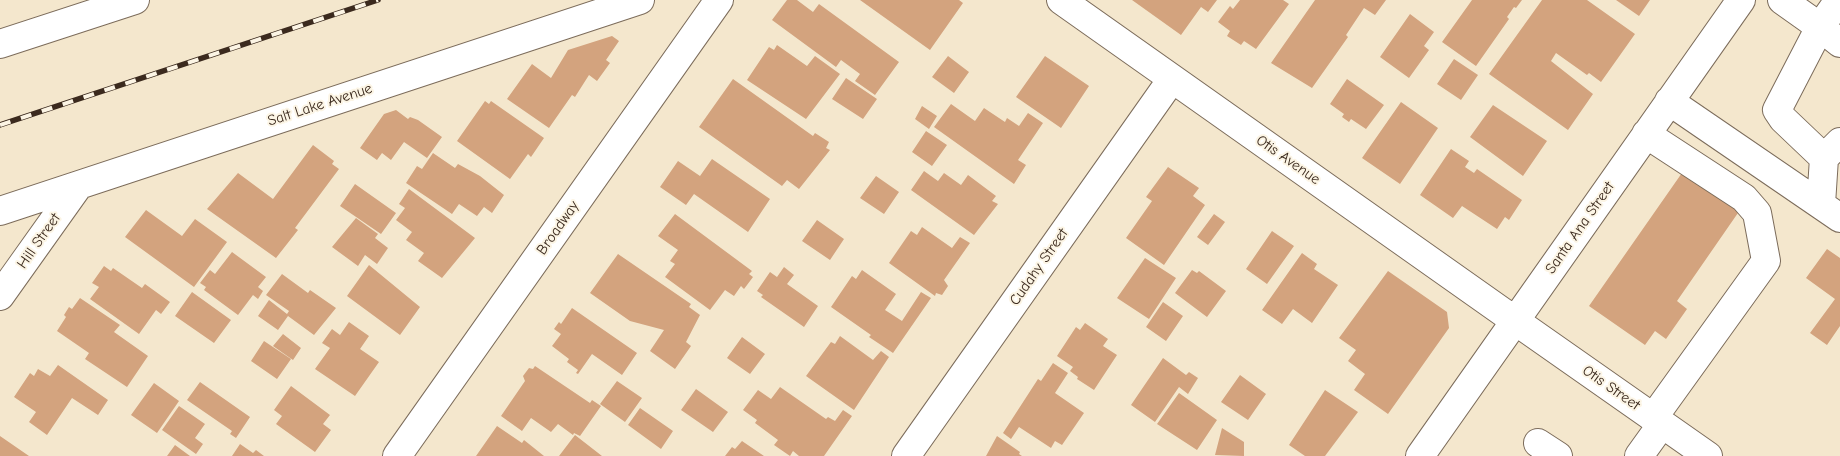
<!DOCTYPE html>
<html>
<head>
<meta charset="utf-8">
<style>
	body { margin:0 }
	canvas { display:block; background:#f4e7cd }
</style>
</head>
<body>
<canvas width="1840" height="456"></canvas>
<script>
const context = document.querySelector('canvas').getContext('2d');
context.lineJoin = 'round';
function paint(path, color) { context.fillStyle = color; context.fill(path, 'evenodd'); }
function trace(path, color, width, dash) { context.strokeStyle = color; context.lineWidth = width; context.lineCap = dash ? 'butt' : 'round'; context.setLineDash(dash || []); context.stroke(path); }
function label(font, color, halo, rows, align = 'center') {
  context.font = font + ' "Comic Neue",sans-serif'; context.lineWidth = 4; context.setLineDash([]); context.textBaseline = 'middle'; context.strokeStyle = halo; context.fillStyle = color; for (const [text, x, y, turn = 0] of rows) {
    context.save(); context.translate(x, y); context.rotate((+turn || 0) * Math.PI / 180); context.textAlign = isNaN(turn) ? turn : align; if (halo) context.strokeText(text, 0, 0); context.fillText(text, 0, 0); context.restore();
  }
}
const building = new Path2D(`
	M787,0h10l16,12 6,-8 80,58 -24,33 -20,-14 5,-7 -19,-14 -5,7 -64,-47z
	M860,0h99l4,3 -33,47z
	M1132,0h85l-9,12 -7,-5 -20,28z
	M1240,0h43l6,4 -33,45 -12,-8 -3,4 -14,-9 3,-5 -12,-9 12,-16 3,3z
	M1315,0h71l-11,15 -11,-7 -18,27 2,2 -36,51 -41,-25z
	M1472,0h50l-6,8 -2,-1 -7,10 2,2 -33,47 -34,-24z
	M1542,0h45l48,34 -34,48 -12,-9 -2,2 -31,-22 -5,8 42,33 -25,36 -79,-56z
	M1616,0h34l-11,16z
	M1410,14l24,18 -10,14 5,4 -20,28 -29,-21z
	M612,36l7,5 -13,19 4,3 -13,18 -8,-6 -14,22 -3,-2 -23,33 -42,-29 25,-35 19,14 17,-28z
	M777,45l30,21 8,-10 25,18 -34,45 -59,-39 22,-33 5,3z
	M948,56l21,16 -15,21 -22,-16z
	M1045,56l44,30 -28,42 -45,-31z
	M1454,59l24,16 -17,25 -24,-16z
	M846,78l31,21 -14,20 -31,-20z
	M733,79l80,57 2,-3 14,9 -3,6 4,2 -31,39 -12,-9 -5,6 -83,-59z
	M1347,79l37,26 -18,24 -15,-10 -2,3 -7,-5 2,-3 -14,-10z
	M485,101l4,3 2,-3 53,37 -13,19 -3,-3 -18,25 -53,-38z
	M1401,102l37,26 -38,56 -38,-26z
	M951,104l24,17 9,-13 21,14 2,-4 12,8 9,-13 15,10 -25,37 8,5 -12,19 -80,-57z
	M1493,105l54,36 -24,35 -53,-39z
	M922,106l15,10 -8,13 -14,-10z
	M396,110l12,9 2,-2 8,3 24,17 -15,21 -23,-16 -13,18 -9,-7 -5,7 -17,-12 24,-34z
	M926,131l21,14 -15,21 -20,-14z
	M313,145l21,16 -2,3 7,5 -44,59 3,2 -22,28 -69,-49 31,-36 35,26z
	M1451,149l18,12 -4,6 9,6 3,-4 45,31 -13,20 -4,-3 -8,12 -35,-23 -9,12 -33,-23z
	M433,153l22,15 3,-4 22,12 24,19 -12,18 -8,-6 -7,9 -18,-12 -7,10 -46,-31 11,-17 5,3z
	M712,159l58,40 -22,33 -54,-38 -8,11 -26,-18 18,-26 22,15z
	M1168,167l31,21 -6,8 12,9 -41,60 -38,-27 26,-37 -6,-4z
	M1684,170l56,40 -63,91 10,8 -21,30 -11,-8 -10,14 -56,-39z
	M924,171l14,10 6,-8 17,12 7,-10 28,21 -4,5 6,3 -24,31 -63,-45z
	M876,176l23,16 -15,22 -24,-16z
	M355,184l41,29 -15,21 -41,-28z
	M409,189l66,49 -33,40 -24,-17 6,-8 -18,-13 6,-8 -16,-12 9,-12 -6,-4z
	M146,210l36,26 13,-17 32,23 -33,45 -69,-50z
	M675,214l77,57 -3,3 4,3 -9,12 -3,-3 -7,10 -9,-6 -15,20 -45,-33 10,-13 -5,-3 8,-11 -20,-14z
	M1214,214l11,8 -17,23 -11,-8z
	M356,218l22,16 -3,4 13,10 -11,16 -12,-9 -7,11 -26,-19z
	M817,220l27,19 -14,21 -28,-19z
	M922,227l30,21 8,-11 10,6 -26,37 4,6 -6,9 -6,-2 -1,3 -46,-33 22,-32 6,4z
	M1272,231l22,15 -27,38 -21,-15z
	M1827,249l13,9v68l-13,19 -17,-12 25,-34 -29,-21z
	M232,252l34,25 -8,10 5,4 -5,8 -5,-4 -15,20 -34,-25 2,-3 -6,-4 10,-13 5,4z
	M1302,253l15,11 -3,5 24,16 -26,38 -19,-14 -11,15 -20,-14z
	M618,254l73,50 -2,3 11,8 -14,27 5,4 -16,23 -25,-18 14,-21 -34,-9 -40,-28z
	M1145,258l31,20 -27,41 -32,-21z
	M369,265l51,42 -20,28 -53,-39z
	M104,266l7,5 2,-3 29,20 3,-4 25,18 -9,12 -5,-4 -17,24 -49,-35 9,-12 -7,-4z
	M784,267l10,8 -7,9 31,22 -14,21 -43,-30 2,-2 -6,-4 13,-19 7,5z
	M862,270l34,24 -11,16 17,11 19,-29 10,6 -38,55 -24,-16 2,-2 -40,-28 21,-31 4,3z
	M1192,270l5,3 2,-2 27,20 -19,26 -32,-24z
	M1388,271l59,41 2,16 -61,86 -34,-24 11,-16 -17,-13 8,-11 -17,-12z
	M282,274l26,19 2,-3 26,18 -22,27 -26,-19 -10,14 -20,-14 11,-16 18,14 2,-3 -23,-16z
	M192,292l39,28 -17,23 -39,-27z
	M80,298l40,27 -6,7 34,24 -21,31 -42,-28 4,-6 -32,-22 9,-14 -2,-2 5,-8 3,2z
	M1163,302l20,14 -17,25 -20,-14z
	M572,308l65,45 -15,22 -30,-21 -14,20 -2,-1 2,-3 -11,-8 2,-3 -17,-13 9,-12 -7,-5 5,-7 2,2z
	M349,322l20,14 -9,13 19,13 -24,34 -40,-27 15,-21 -8,-5 10,-14 8,6z
	M1085,323l23,16 -5,7 14,9 -23,35 -17,-11 1,-2 -8,-6 3,-4 -16,-11 19,-29 4,3z
	M283,334l18,14 -8,12 -20,-14z
	M840,336l33,24 8,-9 8,6 -35,53 -48,-34 25,-34 4,2z
	M742,337l23,17 -15,20 -23,-16z
	M264,341l27,18 -14,20 -26,-18z
	M1163,358l23,17 3,-3 9,6 -10,16 -9,-7 -24,35 -24,-17z
	M1053,363l15,10 -13,20 29,20 -22,32 -7,-4 -4,7 -32,-21 -8,12 -8,-6 35,-54 3,2z
	M58,365l50,35 -10,15 -26,-17 -25,37 -18,-13 7,-10 -22,-15 16,-24 4,3 4,-7 12,7z
	M535,366l55,37 2,-3 9,6 -21,30 -6,-3 -1,2 -15,-11 -7,8 -20,-14 -9,13 -21,-15 24,-35 -2,-5 6,-8 4,1z
	M1240,375l26,19 -18,26 -27,-18z
	M617,381l25,17 -17,24 -25,-18z
	M200,382l50,35 -14,21 -6,-4 2,-3 -45,-31z
	M154,383l25,18 -22,32 -26,-18z
	M291,386l39,29 -7,9 8,6 -16,22 -39,-28 6,-8 -8,-6z
	M780,387l46,32 2,-2 7,4 8,-11 9,6 -28,40h-25l-6,-5 -3,5 -16,-11 4,-5 -23,-17 2,-3 -14,-10 15,-20 13,9z
	M696,389l32,23 -15,20 -32,-22z
	M1325,390l33,22 -33,44h-20l-16,-11z
	M1179,393l38,27 -20,30 -40,-26z
	M179,406l26,18 -10,14 8,6 -7,10 -34,-24z
	M640,408l33,23 -12,18 -33,-24z
	M497,426l25,17 2,-3 20,16h-68z
	M1222,428l22,14v14l-29,-1z
	M575,435l27,21h-43z
	M0,436l29,20h-29z
	M997,436l23,16 -1,2 3,2h-36z
	M742,441l22,15h-39l7,-9 3,2z
	M240,444l13,9 3,-3 8,6h-32z
	M175,445l15,11h-23z`);
const minor = new Path2D(`
	M1061,0l453,320
	M1782,0l38,27 -43,83 6,9 41,39
	M1839,0l-19,27 20,16
	M0,44l135,-44
	M1669,101l171,117
	M1646,134l98,64 13,15 9,48 -113,157
	M1821,204l3,-46 16,-16
	M0,211l640,-211
	M0,296l79,-111
	M1538,443l20,13
	M397,456l322,-456
	M906,456l266,-377
	M1420,456l321,-456
	M1639,456l23,-32`);
const major = new Path2D(`
	M1514,320l194,136`);
const rail = new Path2D(`
	M0,125l378,-125`);
const streetNames = [
	["Salt Lake Avenue",320,105,-18],
	["Otis Avenue",1288,160,35],
	["Broadway",558,228,-55],
	["Santa Ana Street",1580,228,-55],
	["Hill Street",39,241,-55],
	["Cudahy Street",1039,267,-55],
	["Otis Street",1611,388,35]
];
paint(building, '#d3a37e');
trace(minor, '#7c6c5b', 30);
trace(major, '#7c6c5b', 30);
trace(minor, '#fff', 28);
trace(major, '#fff', 28);
trace(rail, '#3b2a1e', 5.5);
trace(rail, '#fcf5e5', 4, [11]);
label('15px', '#3b2a1e', '#fcf5e5', streetNames);
</script>
</body>
</html>
